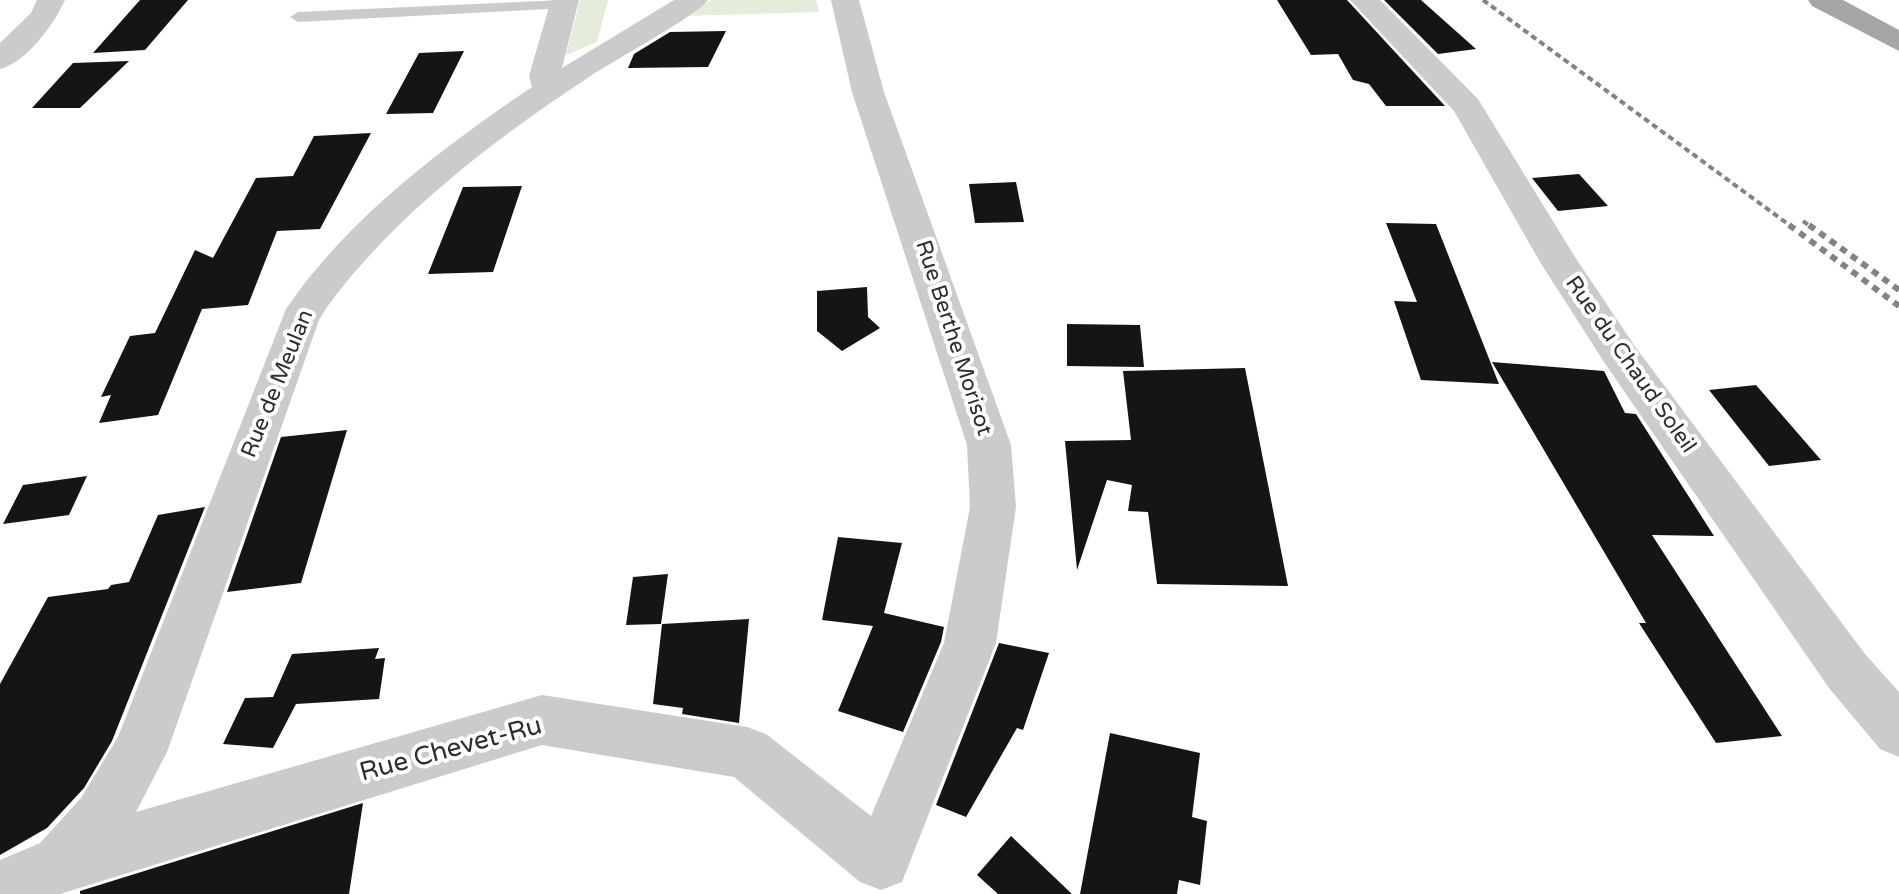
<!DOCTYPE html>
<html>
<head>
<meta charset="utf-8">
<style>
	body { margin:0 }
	canvas { display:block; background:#fff }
</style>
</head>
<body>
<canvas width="1899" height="894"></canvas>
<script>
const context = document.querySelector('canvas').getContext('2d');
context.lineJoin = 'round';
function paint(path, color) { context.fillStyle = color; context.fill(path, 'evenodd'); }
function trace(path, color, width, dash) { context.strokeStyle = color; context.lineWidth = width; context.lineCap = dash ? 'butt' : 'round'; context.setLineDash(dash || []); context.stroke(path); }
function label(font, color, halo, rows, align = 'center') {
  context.font = font + ' "Varela Round",sans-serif'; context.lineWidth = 8; context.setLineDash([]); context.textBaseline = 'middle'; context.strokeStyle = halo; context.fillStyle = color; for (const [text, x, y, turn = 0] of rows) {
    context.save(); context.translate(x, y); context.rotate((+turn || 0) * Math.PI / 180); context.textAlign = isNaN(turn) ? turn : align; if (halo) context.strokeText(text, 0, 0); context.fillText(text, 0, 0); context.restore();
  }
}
const green = new Path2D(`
	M580,0h28l-11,42 -31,13z
	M712,0h104l3,12 -139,4z`);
const building = new Path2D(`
	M140,0h48l-43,50 -52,3z
	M1277,0h70l98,106h-59l-17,-22 -16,-4 -15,-26 -27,1z
	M1384,0h37l55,49 -38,5z
	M726,31l-18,36 -80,1 6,-14 36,-22z
	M464,51l-31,62 -47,1 33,-61z
	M129,61l-49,47h-48l41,-45z
	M371,133l-51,96 -43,2 -29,74 -46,4 -44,106 -59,8 12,-28 -10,2 29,-61 25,-3 40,-83 18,8 43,-80 37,-2 21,-40z
	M1579,174l29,32 -50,5 -26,-33z
	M1016,182l8,40 -49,1 -6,-39z
	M522,186l-29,86 -65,2 35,-87z
	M1386,223l50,1 63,160 -78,-4 -27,-79 23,1z
	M867,287l1,30 12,11 -38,23 -25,-20v-40z
	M1067,324l73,1 4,42 -77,-1z
	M1492,362l112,9 21,42 11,1 78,122 -62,-1 130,201 -66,7 -77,-120h7z
	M1245,368l43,218 -131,-2 -9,-72 -20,-1 4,-26 -25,-5 -30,90 -12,-129 66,-1 -8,-69z
	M1756,385l65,75 -52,6 -60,-76z
	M347,430l-46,153 -74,9 54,-155z
	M87,476l-18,39 -66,9 20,-39z
	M205,507l-93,234 -28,47 -37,40 -47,27v-171l48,-87 60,-8 3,-4 18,-3 29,-67z
	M838,537l64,6 -18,70 60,14 -3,15 -38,90 -65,-21 35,-85 -51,-6z
	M668,574l-7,50 -35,1 7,-48z
	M749,619l-10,104 -57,-9 1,-6 -30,-4 9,-80z
	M999,643l50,10 -26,77 -6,-2 -51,89 -30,-12z
	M379,648l-4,11 10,-1 -6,41 -83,5 -23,44 -50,-4 22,-46 28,-1 19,-43z
	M1110,733l90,20 -8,64 15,4 -7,64 -21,-5 -2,14h-97z
	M363,803l-14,91h-269v-3z
	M1011,836l61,58h-74l-21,-19z`);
const lane = new Path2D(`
	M563,0l8,5 -3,3 -270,14 -8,-5 8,-5z`);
const street = new Path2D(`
	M37,0h28c-11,24 -38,62 -65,69v-26l31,-30z
	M551,0h28l-17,68 112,-68h34c-11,16 -99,63 -122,79 -95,63 -191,136 -259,228l-8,13 -152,432 -31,60 406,-117 205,32 19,7 105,82 73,-173 26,-136 -3,-62 -115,-353 -21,-92h28l25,92 127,353 5,62 -20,136 -94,239 -21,8 -21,-8 -126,-105 -192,-32 -482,149h-60v-34l40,-17 41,-45 37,-61 168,-428c62,-91 156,-161 246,-222l-3,-11z
	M1350,0h30l98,99 97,158 59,88 231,309 34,38v65l-19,-8 -51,-61 -223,-323 -66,-103 -86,-151z`);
const primary = new Path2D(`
	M1808,0h35l56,30v21l-87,-45z`);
const railFar1 = new Path2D(`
	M1483,0l309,227
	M1803,221l8,6`);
const rail = new Path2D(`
	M1789,225l110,81
	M1809,225l90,65`);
const streetNames = [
	["Rue Berthe Morisot",953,338,72],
	["Rue du Chaud Soleil",1630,365,55],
	["Rue de Meulan",278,384,-68]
];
const nearStreetnames = [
	["Rue Chevet-Ru",451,750,-15]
];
paint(green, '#e6ecdb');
paint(building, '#151515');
paint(lane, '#cbcbcb');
paint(street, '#cbcbcb');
paint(primary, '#a6a6a6');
trace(railFar1, '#838383', 4, [6, 4]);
trace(rail, '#838383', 6, [7, 6]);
label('22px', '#2e2e2e', '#fff', streetNames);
label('26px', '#2e2e2e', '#fff', nearStreetnames);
</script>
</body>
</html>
